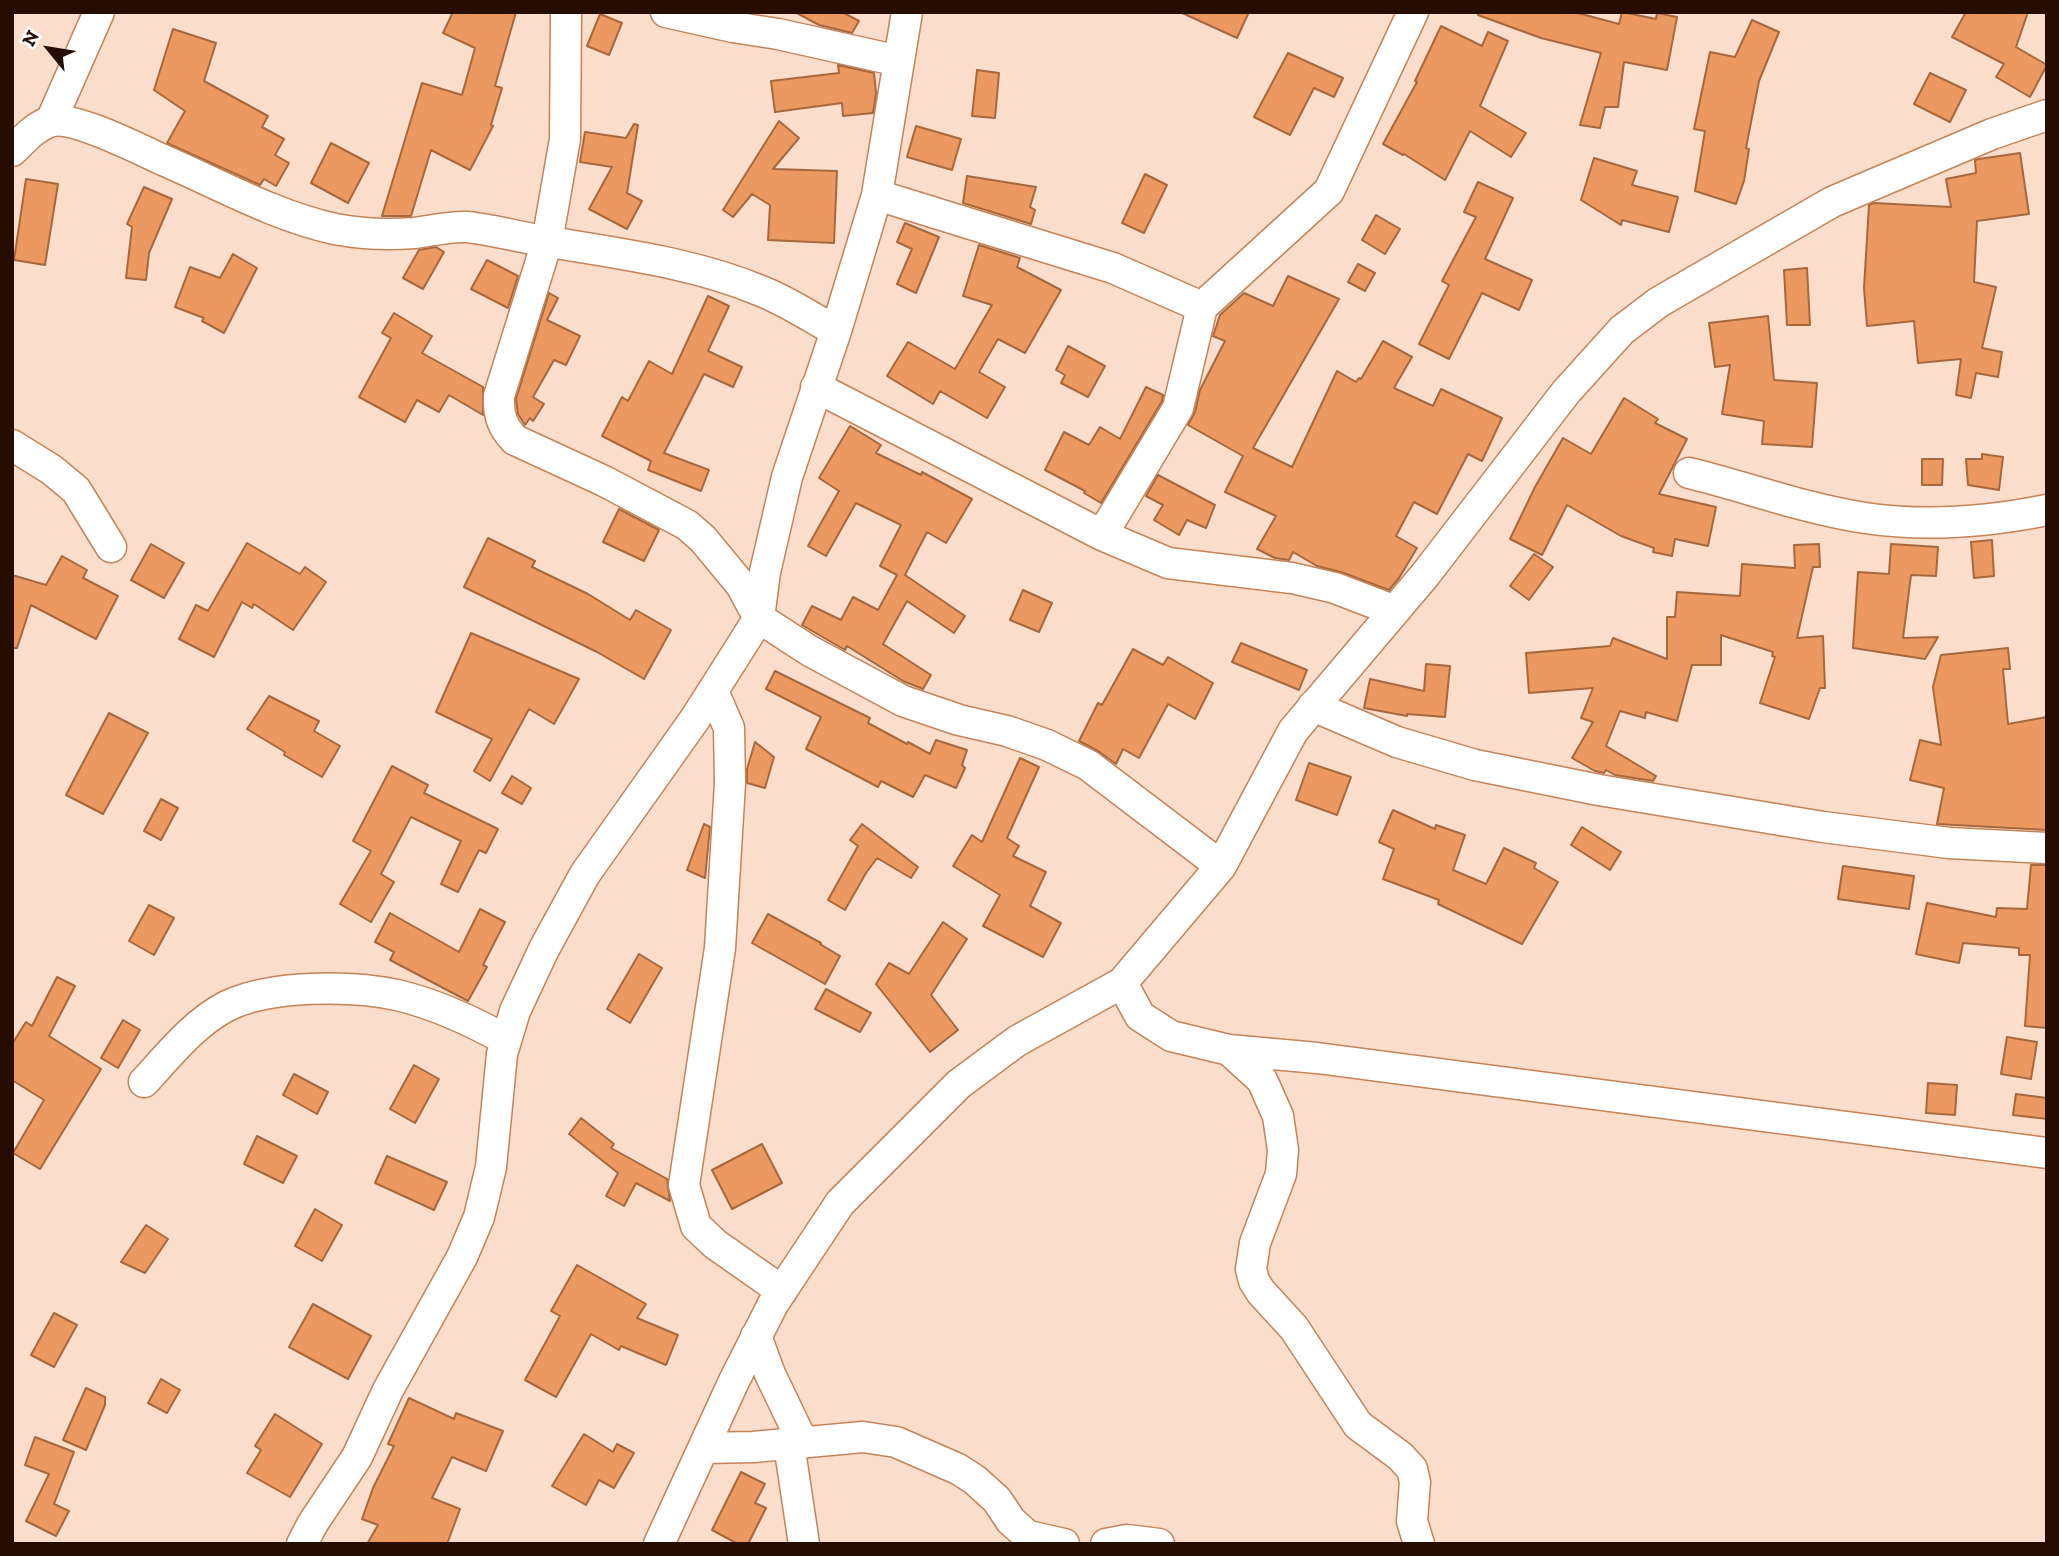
<!DOCTYPE html>
<html>
<head>
<meta charset="utf-8">
<style>
	body { margin:0 }
	#map { position:relative; width:2059px; height:1556px; overflow:hidden; background:#faddcb; font-family:"Zilla Slab",serif }
	canvas { display:block }
	.frame { position:absolute; inset:0; border:14px solid #260d00; pointer-events:none }
	.north { position:absolute; left:14px; top:14px; width:70px; height:70px; -webkit-text-stroke:5px #fff; paint-order:stroke; rotate:300deg; font-size:19px; font-weight:700; line-height:28px; text-align:center; color:#260d00 }
	.north::after { content:''; display:block; margin:auto; width:24px; height:32px; background:#260d00; clip-path:polygon(50% 0,100% 100%,50% 72%,0 100%) }
</style>
</head>
<body>
<div id="map">
<canvas width="2059" height="1556"></canvas>
<div class="frame"></div>
<div class="north">N</div>
</div>
<script>
const context = document.querySelector('canvas').getContext('2d');
context.lineJoin = 'round';
function paint(path, color) { context.fillStyle = color; context.fill(path, 'evenodd'); }
function trace(path, color, width, dash) { context.strokeStyle = color; context.lineWidth = width; context.lineCap = dash ? 'butt' : 'round'; context.setLineDash(dash || []); context.stroke(path); }
const building = new Path2D(`
	M453,12h63l-21,74 7,2 -11,37 2,1 -23,44 -39,-20 -20,66h-29l40,-133 40,12 13,-47 -32,-15z
	M795,12h47l17,9 -7,12 -33,-8z
	M1180,12h69l-12,26z
	M1478,12h96l45,12 3,-12 34,7 1,-6 20,4 -10,53 -43,-8 -6,45h-13l-5,21 -20,-3 21,-72 -60,-15 -63,-23z
	M1966,12h62l-12,35 31,18 -17,32 -34,-20 8,-13 -52,-27z
	M600,14l22,9 -13,32 -22,-9z
	M1752,20l27,12 -20,49 -13,67 3,1 -5,32 -8,23 -41,-13 10,-60 -11,-2 16,-77 25,5z
	M1441,26l41,20 6,-14 20,9 -28,65 46,27 -15,24 -41,-26 -25,49 -41,-26 -1,1 -20,-11 34,-62 -2,-1z
	M173,29l43,14 -12,38 64,35 -6,11 22,12 -9,16 14,8 -13,23 -12,-7 -4,6 -93,-42 18,-32 -31,-21z
	M1288,53l55,25 -9,19 -20,-9 -24,47 -36,-18z
	M838,65l36,8 2,20 -3,20 -30,3 -1,-13 -67,9 -4,-31 68,-8z
	M977,70l22,3 -4,45 -23,-2z
	M1930,73l36,17 -16,32 -36,-18z
	M779,121l20,17 -26,31 64,2 -3,72 -66,-3 2,-35 -18,-11 -19,23 -10,-7z
	M634,124l4,1 -11,68 15,8 -15,28 -38,-20 23,-42 -32,-5 5,-30 41,6z
	M916,126l45,13 -9,31 -45,-13z
	M331,143l38,20 -21,40 -37,-20z
	M2020,153l9,61 -52,7 -3,61 22,5 -14,61 20,4 -4,25 -22,-4 -5,25 -15,-3 5,-36 -43,4 -4,-42 -47,5 -3,-38 5,-83 5,-2 77,4 -5,-28 30,-6 -1,-13 4,-1z
	M1594,158l43,13 -5,14 46,12 -9,35 -47,-12 -1,5 -40,-25z
	M1145,174l22,11 -23,48 -22,-10z
	M967,176l69,11 -6,20 5,3 -4,14 -68,-21z
	M26,179l32,5 -13,81 -31,-5z
	M1478,182l35,16 -28,61 47,21 -13,30 -37,-17 -33,66 -30,-15 30,-59 -7,-4 34,-64 -12,-5z
	M144,187l28,12 -23,54 -3,27 -20,-2 6,-51 -5,-3z
	M1376,215l24,14 -15,25 -23,-14z
	M905,223l34,14 -23,56 -19,-9 15,-35 -15,-7z
	M979,245l41,13 -3,9 44,23 -36,63 -27,-14 -19,33 26,15 -18,31 -47,-27 -7,13 -46,-28 21,-34 47,27 37,-64 -29,-9z
	M436,247l8,5 -21,37 -20,-11 16,-28z
	M233,254l24,14 -33,65 -22,-12 2,-3 -29,-11 15,-40 30,11z
	M487,260l31,16 -10,32 -37,-19z
	M1358,264l17,9 -10,18 -17,-9z
	M1807,268l3,57h-23l-3,-55z
	M1288,276l51,23 -86,149 39,19 45,-96 19,11 3,-4 2,1 22,-38 29,16 -18,31 39,18 8,-17 61,29 -20,43 -14,-7 -31,60 -23,-12 -18,34 21,12 -18,30 -10,12 -48,-18 -24,-6 -24,-14 -4,8 -14,-2 -18,-9 19,-33 -51,-24 18,-36 -55,-31 7,-13 5,-22 25,-49 -12,-5 7,-21 24,-22 29,13z
	M549,293l9,5 -11,22 33,16 -14,29 -12,-5 -21,37 11,7 -11,17 -3,-3 -5,7 -7,-11 -2,-15z
	M708,296l21,10 -21,45 34,16 -9,20 -29,-13 -40,79 45,17 -8,21 -53,-21 3,-9 -49,-25 20,-39 6,4 21,-40 23,13z
	M394,313l38,23 -10,17 61,34v28l-34,-20 -10,17 -22,-12 -12,22 -46,-25 32,-59 -9,-5z
	M1768,316l6,64 43,3 -5,64 -50,-3 2,-23 -42,-7 8,-49 -15,2 -6,-44z
	M1068,346l37,20 -17,31 -27,-14 4,-8 -9,-5z
	M1146,387l17,8 -1,6 -61,102 -17,-10 1,-2 -40,-21 19,-38 25,13 11,-18 20,12z
	M1624,398l34,21 -3,4 32,16 -28,55 57,13 -8,39 -33,-7 -3,17 -19,-4 1,-4 -33,-12 -54,-31 -25,50 -32,-16 25,-52 28,-49 28,16z
	M850,426l31,19 -5,8 45,22 1,-3 50,27 -26,44 -19,-11 -22,43 60,41 -11,17 -47,-32 -24,43 48,31 -8,14 -20,-8 -56,-35 -2,4 -43,-25 10,-19 29,14 12,-23 25,13 19,-35 -17,-9 21,-41 -45,-22 -30,53 -18,-10 31,-55 -20,-13z
	M1982,454l21,3 -4,33 -31,-5 -2,-26h16z
	M1922,459h21l-1,26h-20z
	M1158,475l57,30 -9,23 -19,-8 -8,15 -25,-15 9,-15 -17,-9z
	M619,509l40,21 -15,31 -41,-19z
	M488,538l47,23 -3,6 56,27 42,26 6,-10 35,20 -27,49 -47,-27 -133,-65z
	M1992,540l2,36 -20,2 -3,-36z
	M247,543l53,31 5,-7 21,15 -33,48 -39,-26 -2,4 -10,-6 -28,55 -35,-18 17,-34 12,6z
	M151,544l33,19 -20,35 -33,-18z
	M1819,544l1,23h-7l-16,71 26,-2 2,52h-5l-11,31 -49,-16 15,-46 -3,-1 1,-4 -52,-17v30h-29l-15,56 -31,-9 -1,6 -25,-7 -14,35 50,30 -3,5 -38,-6 -9,-5 -2,3 -9,-2 -23,-13 21,-36 -12,-4 12,-30 -64,5 -3,-40 84,-7 3,-8 54,21v-42h8l2,-25 63,4 2,-32 53,4 -1,-23z
	M1891,544l47,3 -2,29 -25,-1 -8,63 35,-1 -13,22 -72,-11 5,-76 31,2z
	M1534,554l19,13 -24,33 -19,-14z
	M62,556l25,14 -4,8 35,18 -22,43 -65,-34 -14,43h-5v-73l34,10z
	M1023,590l29,13 -13,29 -29,-12z
	M471,633l108,46 -25,45 -25,-15 -39,72 -16,-10 18,-32 -56,-27z
	M1241,643l66,27 -8,20 -67,-28z
	M2008,648l2,21h-7l5,55 39,-7v113l-110,-6 7,-36 -34,-8 10,-40 21,5 -8,-58 8,-32z
	M1133,649l30,16 5,-8 45,26 -18,36 -27,-15 -29,54 -16,-9 -7,15 -18,-13 -19,-10 19,-38 4,2z
	M1426,664l24,2 -5,51 -38,-3v2l-43,-8 6,-29 54,12z
	M775,671l95,47 -2,5 39,21 1,-2 22,12 6,-14 31,10 -5,15 3,3 -9,20 -31,-13 -12,22 -32,-16 -3,6 -72,-38 15,-32 -55,-28z
	M269,696l50,25 -5,10 26,15 -18,31 -38,-22 1,-3 -38,-23z
	M109,713l39,20 -45,81 -37,-19z
	M755,742l19,15 -9,31 -18,-5v-14z
	M1020,758l19,9 -32,71 12,8 -6,10 33,16 -16,34 31,17 -18,34 -60,-31 17,-31 -47,-29 19,-31 10,7z
	M1309,763l42,14 -14,38 -41,-15z
	M392,766l36,19 -4,8 74,36 -12,24 -7,-3 -21,42 -17,-8 20,-43 -50,-24 -30,57 13,8 -23,40 -31,-18 31,-53 -18,-10z
	M512,776l19,12 -9,16 -20,-11z
	M161,799l17,9 -17,32 -17,-9z
	M1393,810l42,19 1,-4 29,10 -12,35 33,14 18,-36 32,15 -2,5 24,14 -36,62 -84,-40 1,-4 -56,-21 11,-30 -15,-7z
	M704,824l6,3 -5,51 -18,-8z
	M862,824l56,43 -7,11 -34,-20 -11,15 -21,37 -17,-10 30,-54 -8,-6z
	M1582,827l39,25 -11,18 -39,-25z
	M2031,865h16v163l-22,-2 5,-71h-11v-7l-56,-5 -4,20 -43,-9 11,-51 69,14 1,-9 30,1z
	M1843,866l71,10 -5,33 -71,-10z
	M149,905l25,13 -20,37 -25,-14z
	M480,909l25,13 -22,43 4,2 -19,34 -78,-41 4,-8 -19,-10 15,-29 69,39z
	M768,914l53,29 -1,1 20,12 -15,28 -73,-41z
	M943,922l24,17 -36,56 27,35 -28,22 -54,-68 13,-21 20,11z
	M639,954l23,14 -32,55 -23,-14z
	M57,977l18,9 -26,50 52,33 -61,100 -27,-16 31,-53 -32,-20v-36l14,-22 6,4z
	M826,989l45,24 -11,19 -45,-23z
	M123,1020l17,10 -22,38 -17,-10z
	M2007,1037l30,5 -6,37 -30,-5z
	M414,1065l25,14 -24,44 -25,-14z
	M294,1074l34,18 -11,22 -34,-19z
	M1928,1083l29,2 -2,30 -29,-2z
	M2016,1094l31,4v21l-34,-4z
	M581,1118l33,26 -3,4 56,31 3,22 -34,-18 -12,23 -18,-10 12,-23 -49,-39z
	M257,1136l40,20 -14,27 -39,-19z
	M762,1144l20,39 -50,26 -20,-39z
	M387,1156l60,26 -13,28 -59,-27z
	M315,1209l27,16 -20,36 -27,-15z
	M146,1225l22,14 -23,34 -24,-11z
	M577,1265l69,39 -9,14 41,17 -12,30 -45,-19 -2,4 -28,-16 -35,63 -31,-17 35,-64 -9,-5z
	M313,1304l58,32 -23,43 -59,-32z
	M54,1313l23,12 -23,42 -23,-12z
	M161,1379l19,11 -13,23 -19,-10z
	M86,1388l19,9v8l-19,45 -23,-10z
	M409,1398l45,21 2,-6 47,18 -17,40 -34,-14 -20,41 28,11 -13,35h-80l11,-19 -16,-6 11,-31 21,-42 -6,-2z
	M275,1414l47,30 -32,53 -43,-24 14,-23 -6,-4z
	M584,1434l29,18 4,-8 17,9 -20,35 -15,-8 -13,25 -34,-19z
	M35,1437l39,15 -20,52 15,7 -13,25 -30,-15 23,-47 -24,-9z
	M741,1472l24,12 -10,19 11,5 -18,36h-10l-26,-14z`);
const minor = new Path2D(`
	M566,12l-1,127 -18,103 -48,154c-1,18 3,31 16,44l89,41 83,44 16,14 38,46 18,33 51,33 93,50 56,19 48,11 40,14 41,20 133,101
	M666,12l67,15 45,7 121,27
	M51,121l48,-109
	M12,151c12,-11 21,-23 37,-29 22,-8 90,27 114,38 56,24 112,56 172,69 26,5 53,6 79,4 17,-2 36,-7 53,-6 28,3 55,11 83,15 71,12 144,21 211,49 26,10 51,27 75,40
	M877,195l236,73 89,39
	M816,387l286,148 66,28 124,15 43,10 60,23
	M12,445l40,25 24,20 35,57
	M1689,473c58,14 116,36 176,45 60,9 122,4 182,-8
	M1102,535l76,-127 24,-101 127,-116 84,-179
	M713,691l16,37 1,55 -10,165 -36,237 12,41 19,18 67,47
	M1313,706l84,36 78,23 124,25 224,37 126,16 98,5
	M1122,983l18,33 31,20 58,14 88,8 730,95
	M1229,1050l33,30 16,36 5,34 -2,24 -26,69 -4,26 3,12 7,11 33,36 64,97 42,31 12,13 3,13 -3,39 7,23
	M144,1082c25,-27 50,-59 83,-76 43,-21 124,-21 170,-11 38,9 75,26 109,45
	M756,1336l14,38 33,69
	M789,1444l15,100
	M704,1448l49,-1 110,-10 33,5 62,27 17,11 22,20 14,21 17,15 36,8
	M302,1544l11,-21 44,-66 31,-67 74,-133 17,-40 12,-50 11,-113 13,-43 29,-62 41,-75 110,-155 64,-101 6,-46 22,-95 49,-146 41,-136 30,-183
	M659,1544l75,-163 39,-77 67,-101 119,-119 58,-43 105,-58 99,-117 72,-135 132,-156 141,-183 56,-62 37,-28 173,-100 160,-68 55,-19
	M1106,1544l21,-4 32,4`);
paint(building, '#ec9961');
trace(building, '#a7683d', 2);
trace(minor, '#c58358', 33);
trace(minor, '#fff', 30);
</script>
</body>
</html>
